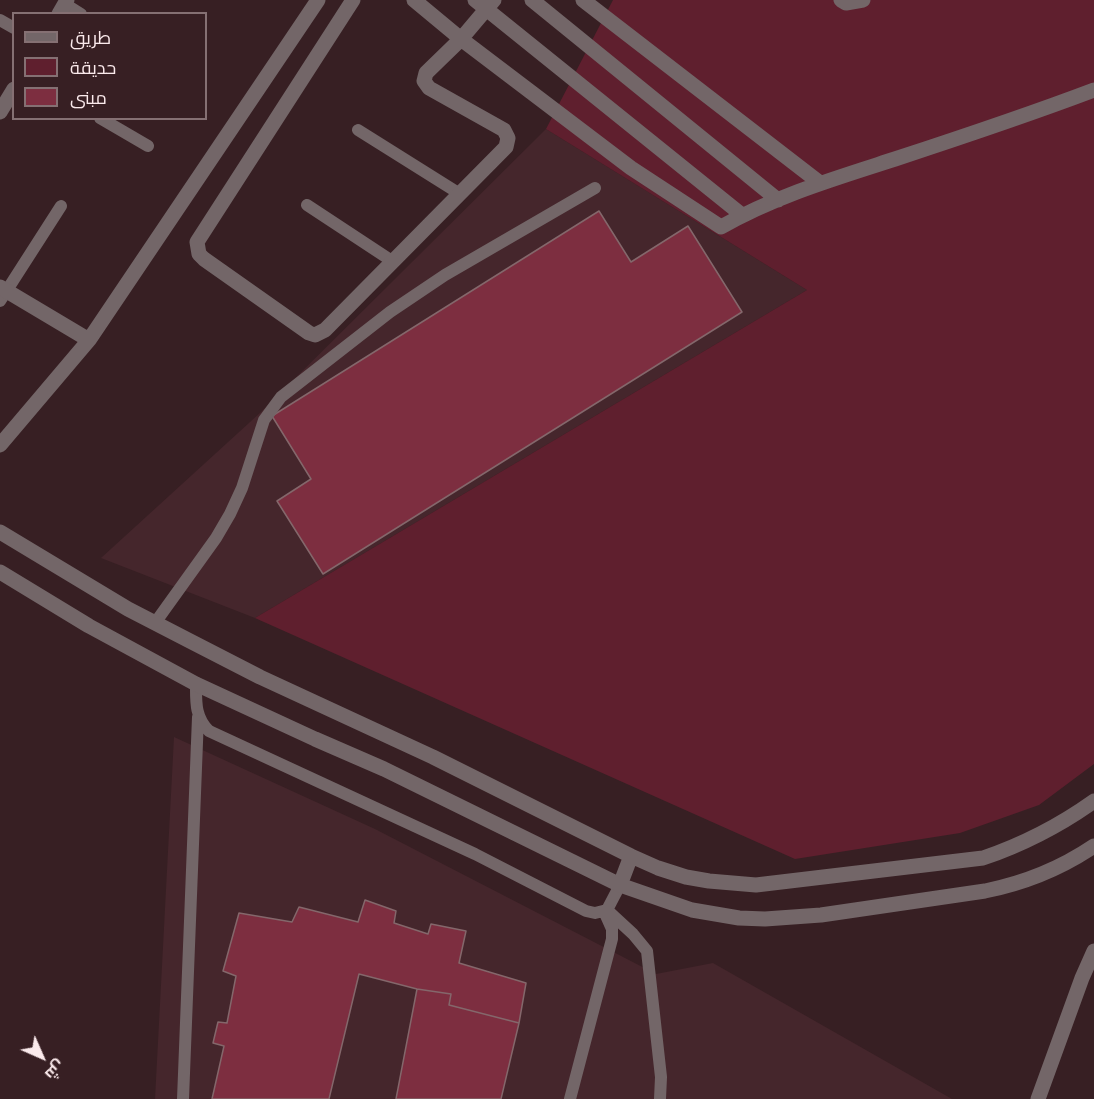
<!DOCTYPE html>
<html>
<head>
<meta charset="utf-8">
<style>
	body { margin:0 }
	#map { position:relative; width:1094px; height:1099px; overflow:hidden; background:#371f23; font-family:"Source Sans 3",Cairo,sans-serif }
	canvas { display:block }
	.legend { position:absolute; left:12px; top:12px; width:195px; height:108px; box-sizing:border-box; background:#371f23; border:2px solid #857073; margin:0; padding:8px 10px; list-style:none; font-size:18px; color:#fbeaec }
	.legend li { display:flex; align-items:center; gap:12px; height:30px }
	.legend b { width:30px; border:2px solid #857073 }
	.north { position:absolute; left:12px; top:1027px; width:60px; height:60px; -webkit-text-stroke:4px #371f23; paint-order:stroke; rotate:135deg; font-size:16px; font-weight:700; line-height:24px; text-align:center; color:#fbeaec }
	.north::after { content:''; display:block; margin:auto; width:21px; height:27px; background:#fbeaec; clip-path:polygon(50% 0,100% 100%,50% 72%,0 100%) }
</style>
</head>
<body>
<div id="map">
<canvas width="1094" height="1099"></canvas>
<ul class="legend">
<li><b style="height:8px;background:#736668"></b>طريق</li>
<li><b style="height:16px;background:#5f1f2e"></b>حديقة</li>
<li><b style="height:16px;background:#7d2e40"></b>مبنى</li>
</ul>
<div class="north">ش</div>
</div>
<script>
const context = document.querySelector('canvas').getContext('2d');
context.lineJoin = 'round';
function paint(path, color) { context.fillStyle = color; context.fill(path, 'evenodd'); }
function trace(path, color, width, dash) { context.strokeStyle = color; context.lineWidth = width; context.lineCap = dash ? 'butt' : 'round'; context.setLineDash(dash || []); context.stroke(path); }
const built = new Path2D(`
	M546,129l261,161 -552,328 -154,-60 160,-146z
	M174,737l201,92 281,145 57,-11 239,136h-797z`);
const green = new Path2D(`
	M613,0h481v764l-55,41 -79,28 -165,26 -540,-241 552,-328 -261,-161z`);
const building = new Path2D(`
	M599,211l32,51 57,-36 54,86 -419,262 -46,-73 34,-22 -39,-63z
	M365,900l31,11 -2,12 34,11 3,-10 35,7 -7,32 67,20 -7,40 -70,-18 2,-11 -34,-5 -58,-15 -30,125h-117l12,-53 -11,-3 5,-21 9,1 9,-47 -13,-5 16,-58 53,9 7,-15 59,15z
	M417,989l34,5 -2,11 70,18 -18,76h-105z`);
const lane = new Path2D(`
	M65,4l16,10
	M0,20l14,8
	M100,118l48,28
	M358,130l102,64
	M307,205l85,56
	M0,301l61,-95
	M155,623l61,-85 14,-24 12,-26 22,-68 17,-23 109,-85 55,-37 150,-87
	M196,684c0,18 -1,33 13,47l266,123 111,57 9,2 12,-3 13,-25
	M607,910l26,24 14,17 14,126 -1,22
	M183,1099l15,-382
	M570,1099l42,-160v-10l-8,-18`);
const street = new Path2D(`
	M353,0l-156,242 2,12 5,5 105,74 6,2 10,-5 181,-183 2,-9 -4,-8 -75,-42 -5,-7 2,-8 35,-34 33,-39
	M414,0l47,39 170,129 90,59c54,-31 115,-49 174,-68 67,-22 133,-44 199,-69
	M475,0l267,215
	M532,0l246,200
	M583,0l237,183
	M841,0l5,3 17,-3
	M59,14l8,-14
	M0,112l14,-23
	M0,287l89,53
	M0,445l89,-105 229,-340
	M0,532l128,77 60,31 72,37 173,80 198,99 27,12 28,9 23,4 47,4 227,-27c41,-14 76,-32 111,-57
	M0,572l89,54 107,58 119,55 69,30 236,116 72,25 47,8 26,1 56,-4 164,-24c40,-8 75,-22 109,-45
	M620,885l11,-29
	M1038,1099l44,-121 12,-27`);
paint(built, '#45262c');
paint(green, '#5f1f2e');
paint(building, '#7d2e40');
trace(building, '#84676b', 1.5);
trace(lane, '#736668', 12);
trace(street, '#736668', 15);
</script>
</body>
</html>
